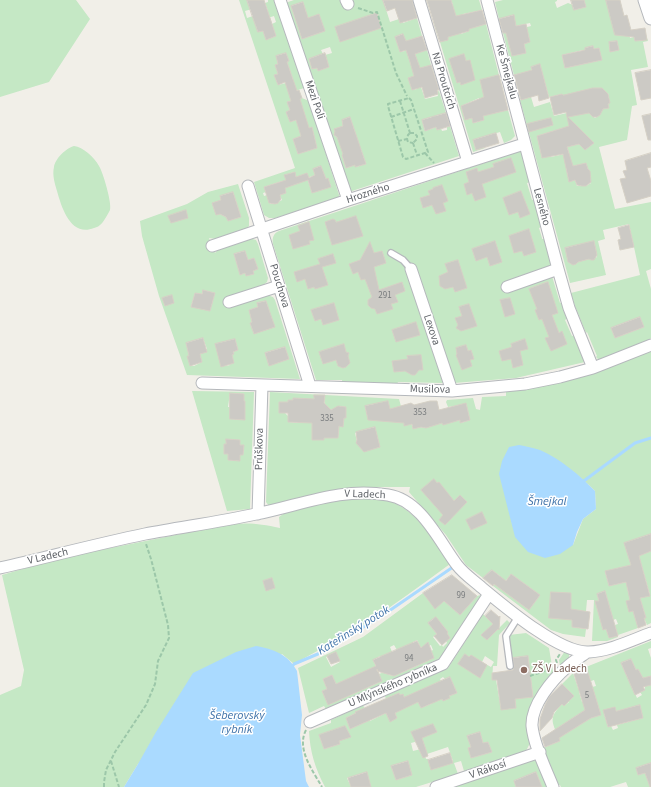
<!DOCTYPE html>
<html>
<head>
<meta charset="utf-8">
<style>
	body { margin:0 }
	canvas { display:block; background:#f1efe8 }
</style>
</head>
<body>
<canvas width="651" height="787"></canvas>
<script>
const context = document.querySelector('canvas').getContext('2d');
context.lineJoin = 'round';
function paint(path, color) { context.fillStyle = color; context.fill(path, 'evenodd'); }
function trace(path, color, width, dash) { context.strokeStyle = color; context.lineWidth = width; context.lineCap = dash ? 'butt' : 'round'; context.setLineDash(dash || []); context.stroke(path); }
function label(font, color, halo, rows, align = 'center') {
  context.font = font + ' "Source Sans 3",sans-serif'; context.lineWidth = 3; context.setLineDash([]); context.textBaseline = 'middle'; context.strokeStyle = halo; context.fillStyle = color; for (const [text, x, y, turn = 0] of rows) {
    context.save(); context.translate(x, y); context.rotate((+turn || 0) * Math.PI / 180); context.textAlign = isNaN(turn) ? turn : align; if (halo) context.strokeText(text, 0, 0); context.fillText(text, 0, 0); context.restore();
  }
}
const green = new Path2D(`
	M0,0h76l14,19 -41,63 -49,15z
	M239,0h8l3,8 18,-6v-2h6l30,88 -15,5 2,8 -4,1 3,8 -4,2 4,10 7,-2 3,-21 2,-1 7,3 31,97 -65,20h-6l-5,-3 -10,-33 41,-14zM266,5l2,6 -21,7 -2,-7zM274,16l2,6 -4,2 4,12 -10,4 -3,-9 -5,1 -3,-10zM286,53l3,8 -2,1 6,17 -7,4 -8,2 -4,-10 4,-1 -3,-9 3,-1 -2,-8zM312,127l5,21 -19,6 -5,-15 8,-3 -1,-5zM321,166l5,13h2l3,7 -19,7 -5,-15 8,-3 -2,-6zM294,172l4,11 -5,2 -8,-10zM282,181l4,12 -6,2 2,5 -7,4h-5l-3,-9 -3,1 -1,-3 3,-1 -2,-5z
	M294,0h46l2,6 10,-3v-3h31l7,22 9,-3 1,3 2,-1 1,2 14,-5 5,18 -12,4 1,3 -4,1 2,6 -2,1 4,14 7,-1 -3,-10 12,-4 4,15 -18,7 1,4 19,-6 1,6 -15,5 6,18 13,-3 -1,-4 2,-1 7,22 -11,3v2l-2,1 4,11 4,-2 1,3 5,-1v-3l3,-1 9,30 -110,36 -64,-189zM303,2l3,11 -11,5 -4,-12zM319,14l5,17 -22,8 -4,-13 14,-5 -1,-4zM402,34l5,11 -3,1 1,5 -5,1 -5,-15zM330,47l2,6 -7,2 4,12 -11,4 -1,-3 -5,1 -3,-10 14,-5 -2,-4zM414,77l3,12 -5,1 -4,-12zM350,117l6,18 -17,6 -2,-4 -2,-1v-7l8,-3 -1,-6zM431,117l3,11 -9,3 -3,-11zM361,149l5,15 -10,3 -1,-2 -9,3 -4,-13z
	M451,0h28l3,10 -19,4 12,13 11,-3 18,71 -4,1 -7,17 15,-3 7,26 -4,4 -7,3 -4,-11 -27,8 3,10 8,-3 1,1 -12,4 -33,-110 8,-3 -2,-8 -9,2 -3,-10 8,-3 8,-14 3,-1zM456,16l12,15h1l-8,3zM479,98l5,22 -10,3 -2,-5 -7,1 -4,-13z
	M503,0h54v1l-2,1 2,6 11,-5 5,2 1,5 12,-3 -2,-7h22l23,31 1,7 4,-1 1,4 7,-1 -1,-4 5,-1 2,6 -5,1 5,25 -17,3 6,35 -5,1 -5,34 -28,7 16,62 36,-7v67l-5,2 5,18v49l-4,3 -46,18h-3l-2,-2 1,-1 -10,-24 -1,1 -11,-27 -4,-13 69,-18 -11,-51 -26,6 2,9 -7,2 8,34 -36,8 -50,-183 11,-3 3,10 16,-5 4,14 13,-3 -5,-19 -13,3 -9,-32 -9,2 2,8 -5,-3 -14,3 -11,-42 28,-7 -1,-3 -14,3 -3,-11 -14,4 -4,-17zM528,33l2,9 -6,2 2,9 -14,3 -3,-14 3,-5zM617,41l2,9 -9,2 -1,-10zM593,46l1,3 5,-1 3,12 -37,8 -3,-13 21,-5v2l3,-1 -1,-3zM594,88c6,0 9,-1 12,5h2l2,10 -2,1 1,4 -7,1 -2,6 -5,3 -6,-5zM563,128l7,1 24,14 -9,7 -6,-6 -12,3 2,6 -18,4 -1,-2 -8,2 -5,-21zM586,163l5,20 -5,3h-9l-2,-6 -6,2 -3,-14zM594,242l3,15 -6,3 -2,-1 -12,3 -1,2 -7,-1 -4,-15zM640,317l4,10 -29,11 -4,-10z
	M74,146c9,1 20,11 25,20 4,6 13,37 11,44 -2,4 -7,13 -10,15 -2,2 -4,2 -6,3 -23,9 -32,-19 -37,-37 -2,-7 -5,-16 -3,-24 1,-8 12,-19 20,-21z
	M521,148l9,34 -3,1 5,17 4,-1 7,27 -4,2 3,10v1l5,-1 6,27 -46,17 45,-6 8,27 3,-1 6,15 -4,3 7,16 4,-1 9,27 -69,16 -62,5 -37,-113 -3,-3 -8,1 37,115 -45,-1 -2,5 -53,-2 -1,-5h-26l-43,-136c-1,-5 0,-11 6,-13l241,-80z
	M238,184l11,34v8l-3,3 -30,10 -7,-1 6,15 5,-6 29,-9 7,2 2,4 10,34 -1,4 -5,4 -34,11 2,9 37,-11 6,2 2,3 25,79 -113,-4 -28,-79 -17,-60 -2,-15 47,-17 21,-12zM233,192l8,25 -13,4 -2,-4 -6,-3 1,-14 -1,-4zM245,251l3,9 6,-2 4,11 -5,2 1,3 -8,2 -1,-3 -5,2 -6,-21zM203,290l12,3 -5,18 -19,-5 4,-13 7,1zM266,301l8,26 -20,6 -4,-10 2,-1 -3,-12 9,-3 -1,-4zM203,338l4,11 -6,2 1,2 -2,1 2,8 -8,4h-4l-1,-10 -3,-13zM235,339l3,11 -5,2 1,2 -2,1 -2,10 -4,1 -9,-22zM285,347l4,12 -20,6 -4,-12z
	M651,350v184l-26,9 6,22 -26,7 4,14 26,-6 -8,8 11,40 -20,7v2l-11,4h-15l2,-41h-7l-1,11 1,4 -14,-2 -1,14 14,2 -1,8 -22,-3 -12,-4 -58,-44 7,-10 -8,-6 -9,8 -17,-13 -20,-30 -37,-43 1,-5h-57l-22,4 -62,15 -3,-4 4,-110 129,7 6,22 5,-2 3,10 7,-2 6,1 10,-4 24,-4 1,3 9,-3 -4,-16 -18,3 -2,-5 1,-2 26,-2 3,11 4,1 2,-13 24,-1v-6zM325,396l-1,12 11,2 5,-4 6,1v10l-2,1 -1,8h-4l-1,12h-9l-5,-4 -1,6h-11l1,-34zM294,398l10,1 -5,17 -1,7 -10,-1v-6l-3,-3h-6v-11h9l1,-2h4zM374,404l3,10 -10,2 -2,-10zM374,427l6,20 -16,4c-7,-5 -7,-10 -9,-18zM540,451c21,11 38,23 55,40l1,18 -13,10 -10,26zM511,574l29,21 -11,15 -29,-22zM605,591l8,29 3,-1 2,5 -3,1 3,11 -9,2 -3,-9h-3l-2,-6 3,-1 -7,-28z
	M192,391l62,1 -4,117 -23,2zM230,393l14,1v7h1v19l-15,-1v-12h-2zM226,439l14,1v5h4l-1,10h-3l-1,6 -11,-1v-6h-4v-10h2z
	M340,497c12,5 27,1 40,2 33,4 54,41 70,65 -29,21 -57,42 -87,61 -23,14 -47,26 -69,39l-12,-10 -144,110 -14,23h-124v-92l21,-9 3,-16 -22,-95 58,-17 161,-32c23,-4 36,-3 59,2l-1,-11 7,-5z
	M651,551v72l-4,2 -3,-7h2l-6,-20 10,-3 -11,-39z
	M423,593l20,7 17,15 17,-19 4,-1 -40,63 -115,51 -2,-3 -15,7 -11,-45 65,-31zM433,619l5,5 2,-2 8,10 -1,1 3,5 -4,3 1,2 -4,4 -1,-2 -2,1 -7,-9 4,-3 -9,-11zM417,640l4,8 10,-3 2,5 -2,1 3,7 -12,5 -9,-21zM394,645l3,5 16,-1 6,16 -18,8 -11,-26zM336,653l4,9 -9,5 -5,-10zM380,656l2,5 9,-4 7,17 -4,2 -5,-1 -2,-4 -8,3 3,7 -15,7 10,-19 -4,-9zM332,675l10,23 -14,6 -6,-13 5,-2 -4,-10z
	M483,614l15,15 9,-9 3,3 -11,12 -2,31h-4l-1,14h4l5,29 15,-1 -3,-22 20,10 -5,-40 -16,2 -3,-23 17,-2 23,15 4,24c-17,23 -33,40 -23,71l-4,8 -62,20 -3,-10 -7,2 4,11 -42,13h-48l3,-1 -5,-14 -19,6 4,9h-26c-10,-19 -15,-35 -16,-56l22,-8v-3l32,-15 7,16 16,-8 4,8 7,-3 -2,-5 8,-19 -3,1 -1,-2 -13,6 -1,-3 63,-28zM485,656l9,6 -3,5 -9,-5zM443,677l2,2 5,-2 7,16 -8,3v2l-6,3 -8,-17 6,-3 -1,-2zM414,693l17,11 -10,4zM356,712l12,9 -18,8 -4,-11 10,-5zM480,732l3,11 5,-1 4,10 -21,6 -3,-10 3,-1 -4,-11zM319,735l21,9 -16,5zM422,740l3,8 -12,3 -2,-8zM448,747l5,14 -21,9 -4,-11h-2l-1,-3 2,-2zM407,761l5,14 -16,5 -5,-14z
	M651,641v7l-3,1 3,9v105l-15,5 2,7 7,-2 5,14h-22l-2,-5 -16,5h-49l-1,-2 -3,1 -14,-38 17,-7c-7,-18 -13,-22 2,-37l2,2 5,-4 -3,-3 -4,-15 11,-11 5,15 5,-1v3l-4,2 3,10 4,-1 3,7 -31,20 5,7 28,-17 10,-3 -9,-28 4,-1 -2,-6 -3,1 -5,-14zM631,659l5,11 2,-1 5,9 2,8v4l-5,2 2,3 -5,3 -16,-35zM640,705l3,13 -26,7 1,3 -5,2 -2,-4 -3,1 -4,-13z
	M565,651l4,2v7l-5,5 -4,1 -1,-6z
	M533,760l6,2 9,25h-6l-6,-15 -22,9 2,6h-68z`);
const water = new Path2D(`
	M519,445c7,1 14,3 21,5 21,9 39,25 55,41l1,18 -13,10 -6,13 -4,13 -13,9 -15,4 -17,-6 -13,-15 -16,-63 3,-13 7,-14z
	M256,646c17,3 32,8 41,25l5,44 -2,20 6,46 3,6h-185l14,-23 18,-32 37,-59 43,-21z`);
const stream = new Path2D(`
	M581,483l54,-40 16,-5
	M292,667l2,-3 31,-13 61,-38 67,-46`);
const building = new Path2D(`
	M247,0h17l12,36 -10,4 -3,-9 -5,1z
	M383,0h29l5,18 -17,5 -5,-15 -8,3z
	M427,0h24l5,16 26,-6 4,14 -17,5v2l-21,6v3l-8,2z
	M571,0h13l2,7 -12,3z
	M606,0h14l4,16 3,-1 4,15 14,-2 2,12 -12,1 -1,-4 -19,-2z
	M303,2l5,16 11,-4 6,17 -23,8 -11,-33z
	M377,13l4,15 -41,14 -5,-15z
	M514,15l2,11 10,-2 4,18 -6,2 2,9 -14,3 -6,-23h-3l-4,-14z
	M403,34l3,7 16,-5 5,14 -12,4 5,14 11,-3 8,25h-2l1,4 -13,4 -3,-11 -10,3 -4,-12 6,-2 -4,-14 -4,-12 -6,2 -5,-15z
	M617,41l2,9 -9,2 -1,-10z
	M593,46l1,3 5,-1 3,12 -37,8 -3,-13 23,-5v-2z
	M286,53l3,8 -2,1 10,29 2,-1 3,8 -2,1 9,29 3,-1 5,21 -19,6 -5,-15 8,-3 -5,-16 -6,2 -4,-10 4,-2 -3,-8 4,-1 -6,-19 -7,3 -4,-10 4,-1 -3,-9 3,-1 -2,-8z
	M325,53l4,14 -11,4 -1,-3 -5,1 -3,-10z
	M464,54l2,7 4,-1 5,20 -14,5 -1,-3 -3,1 -8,-24z
	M540,64l9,34 -10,3 -1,-6 -17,5 -7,-25 18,-5 -1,-3z
	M651,70v28l-10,2 -6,-27z
	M499,75l9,35 -25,6 1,4 -11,3 -1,-5 -7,2 -4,-14 23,-9 -4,-17z
	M593,88h9l6,6 2,9 -2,1 1,4 -6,1 -3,6 -3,2h-4l-4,-4 -21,4 26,26 -9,7 -6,-6 -12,3 6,19 13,-3 2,6 2,2 1,11 -5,4h-4l-5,-1 -2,-5 -6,2 -6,-28 -21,4 -5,-22 32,-10 -3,-14 -12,3 -4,-18 12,-3 1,1z
	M446,113l4,13 -13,4 -1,-3 -11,4 -3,-11z
	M651,114v26h-3l-6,-24z
	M350,117l16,47 -11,3v-2l-9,3 -4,-13 1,-1 -6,-17 -3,-2 1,-4 -1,-2 9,-3 -1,-6z
	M551,118l2,7 -24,7 -2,-8z
	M496,133l3,10 -23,7 -3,-10z
	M651,153v14l-4,1 4,13v15l-24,7 -7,-24 6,-1 -3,-7 4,-1 -2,-9z
	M511,158l5,14 -34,12 4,13 -11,4 -3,-8 -5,2 -3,-11 5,-2 -3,-10 11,-4 1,4 16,-5 -1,-3z
	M321,166l5,13 2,-1 3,9 -19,6 -4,-13 -23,8 1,5 -6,2 1,4 -3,4 -3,1 -6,-1 -5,-16 22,-7 -2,-5 11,-3 1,5 11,-4 2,5 6,-3 -2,-6z
	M442,185l6,16 -5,2 3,8 -10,3 -4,-9 -9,3 -3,-10 10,-3 -2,-4 5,-2v-1z
	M521,191l9,23 -10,4 -2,-6 -9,3 -6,-17z
	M233,192l8,25 -13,4 -2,-4 -6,-3 -4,1 -4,-12 9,-3 -1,-4z
	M186,210l2,8 -17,5 -3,-7z
	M356,216l7,20 -31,9 -7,-23 8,-3 2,1 1,2z
	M309,222l5,18 -5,1 1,3 -17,5 -4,-14 11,-4 -2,-5z
	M629,225l5,22 -14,3 -2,-10 3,-1 -3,-11z
	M529,229l7,23 -12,4 -2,-5 -8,2 -5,-17z
	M495,241l7,21 -12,4 -3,-9 -11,4 -4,-12z
	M594,241l3,14 -3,5h-3l-2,-1 -11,3 -2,2 -3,1 -5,-3 -3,-14z
	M370,242l4,11 8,-2 4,12 -12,4 5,23 23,-8 3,9 -10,4 3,7 -7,2 2,5 -16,5 -2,-5 -4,-1 -3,-3v-5l4,-3 -7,-18 -4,1 -3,-8 -5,2 -4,-10 11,-4z
	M245,251l3,9 6,-2 4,11 -5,2 1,3 -8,2 -1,-3 -5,2 -6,-21z
	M333,254l3,9 -14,4 6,18 -13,4 -1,-2 -6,2 -3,-10 -8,3 -3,-10 26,-8 -2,-5z
	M458,260l9,28 -12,4 -2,-5 -8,2 -5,-3 -1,-10 9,-4 -3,-8z
	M548,282l10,31 -6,2 7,18 3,-2 5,13 -16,7 -6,-13 4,-1 -7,-18 -3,1 -4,-10 2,-1 -8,-20z
	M203,290l12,3 -5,18 -19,-4 4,-14 7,1z
	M172,295l2,8 -9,3 -3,-8z
	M510,298l5,16 -10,3 -5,-17z
	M266,301l9,26 -21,7 -4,-11 2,-1 -3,-12 9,-3 -1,-4z
	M334,303l5,17 -16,5 -2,-6 -6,2 -4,-11z
	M469,304l8,22 -16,5 -5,-3 2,-3 -3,-7 7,-2 -3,-9z
	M640,317l4,10 -29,11 -4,-10z
	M416,322l4,13 -24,7 -4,-12z
	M203,338l4,14 -7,2 2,8 -12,4 -3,-10h2l-3,-13z
	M235,339l3,11 -5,2 1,2 -2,1 2,8 -13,4 -6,-23z
	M525,339l3,10 -8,2 3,14 -10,3 -2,-9 -9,2 -3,-10 13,-4 -1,-3z
	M344,344l2,8 3,1 -1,3 2,7 -4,4 -3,1 -5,-2 -2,-6 -13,4 -4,-12z
	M466,345l2,6 3,-1 3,9 -4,1 2,6 -10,4 -6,-15 1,-1 -1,-6z
	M285,347l4,12 -20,7 -4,-13z
	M421,355l2,15h-4l-4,5h-3l-7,-4 -11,1 -2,-11 16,-2 -1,-3z
	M230,393l14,1v7h1v19l-15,-1z
	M314,395h11l-1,8 7,7 7,-4 8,1v11h-2l-1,9 -4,-1 -1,12h-14v2h-12v-17l-24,-1v-9h-9v-11h9v-2h5v-2l21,1z
	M388,401l2,8 21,-6 3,2 16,-4h7l2,9 27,-7 4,17 -10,3v-3l-17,5 -1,-2 -16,5 -5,-1 -8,2 -1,-5 -8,2v-3l-36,-3 -3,-14z
	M375,427l5,20 -16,5 -8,-9 1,-3 -1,-8z
	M226,439l14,1v5h4l-1,10h-3v6l-12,-1v-6h-4v-10h2z
	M434,479l3,4 2,-1 15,19 6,-6 7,7 -22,23 -6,-5 4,-5 -22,-25z
	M482,512l5,11 -16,7 -5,-10z
	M651,534v17l-12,5 11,40 -10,2 6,20h-2l2,7 -8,3 -5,-17 -4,1 -3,-11 4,-1 -4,-18 -17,4 -4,-15 26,-6 -7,-22z
	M492,570l14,11 5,-7 29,21 -11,15 -35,-26 -1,2 -10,-8z
	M452,575l25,21 -17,19 -16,-14 -9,8 -12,-16z
	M272,578l3,10 -9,3 -3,-10z
	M605,591l13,45 -9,2 -3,-9 -3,1 -8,-29h4l-2,-7z
	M551,592l20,1v16l19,3 -2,17 -16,-2v-7l-23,-2z
	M491,610l8,7 1,-1 -1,14 -1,-1 -11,11 -6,-5 12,-11 -8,-8z
	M436,617l12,15 -1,1 3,5 -8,7 -8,-9 3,-2 -9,-11z
	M417,641l4,7 7,-6 6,16 -40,18 -17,-5v-2l5,12 -54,24 -6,-14 5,-2 -4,-10 9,-4 4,9 40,-18 -3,-6z
	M336,652l4,9 -9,3 -4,-8z
	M465,654l4,3 2,-2 16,10 -7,13 -22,-14z
	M528,656l5,41 -18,2 1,9 -15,2 -4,-30h-5v-7l21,-3 1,-4 -1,-8z
	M631,659l5,11 2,-1 5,9 8,-2v9l-8,2 2,3 -10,5 -14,-32z
	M587,669l14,46 -10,3 -32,20 1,3 -15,6 -3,-9 43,-28 -11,-36z
	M450,677l7,16 -8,3 1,2 -7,3 -1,-2 -21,9 -3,-6 -23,11 2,5 -7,4 -4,-9 -36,16 -4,-11 10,-5 -1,-1 44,-19 1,2 3,-1 1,3z
	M562,684l12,12 -10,10 -2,-2 -8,8 -2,6 -12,13v-12l5,-14 4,-8z
	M640,705l3,13 -35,9 -5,-17 12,-3 1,4z
	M433,724l4,8 -15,6 6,18 -5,2 -12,-26z
	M345,726l6,11 -12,4 1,3 -16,5 -5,-14z
	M480,732l3,11 5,-1 4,10 -21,6 -3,-10 3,-1 -4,-11z
	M450,753l3,10 -22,7 -3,-10z
	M408,761l4,14 -16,5 -5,-14z
	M651,763v24h-1l-5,-14 -7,2 -2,-7z
	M367,772l4,15h-20l-3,-9z
	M536,772l6,15h-26l-2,-6z`);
const path = new Path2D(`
	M358,8l15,5 4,-1 19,61 11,23
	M409,98l2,2 17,52 -22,7 -3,-2 -15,-51v-2z
	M400,101l10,32
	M391,117l23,-8
	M410,133h4l3,3v3l-4,4
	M410,133l-2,2 -1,4 1,3 5,1
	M398,141l9,-2
	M413,143l4,12
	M425,153l9,10
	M557,663l-1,-3 4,-6
	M530,676l20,-7
	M306,730c-10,19 7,41 16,57
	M111,761l8,26
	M104,787v-5l2,-12 9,-18 31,-47 9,-21 3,-23 11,-23 -1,-13 -17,-66 -5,-15`);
const service = new Path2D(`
	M391,253l12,7 8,9
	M510,666l-4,-30 12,-19`);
const minor = new Path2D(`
	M280,0l68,200
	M346,0l2,4
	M419,0l49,162
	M487,0l71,269 11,39 24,60
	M248,186l62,200
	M212,246l136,-46 176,-56
	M411,269l41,122
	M507,287l51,-18
	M229,302l50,-16
	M202,383l250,8 73,-7 35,-7 33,-9 58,-23
	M258,514l4,-129
	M0,568c48,-11 97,-24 145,-34 37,-7 74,-12 111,-20 46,-9 84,-27 132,-19 33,5 51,46 69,70 7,9 16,15 24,22 23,19 79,67 108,65 21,-1 43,-12 62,-19
	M310,722l133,-58 46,-70
	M436,787l104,-35
	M553,787c-7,-18 -19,-41 -21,-61 -1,-21 20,-46 35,-59 6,-6 14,-10 20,-15`);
const tertiary = new Path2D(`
	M645,0l6,18`);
const markers = [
	[524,670,4,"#8d6e63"]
];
const numberNames = [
	["291",385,296],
	["353",420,413],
	["335",327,419],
	["99",461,596],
	["94",409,659],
	["5",587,696]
];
const streetNames = [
	["Ke Šmejkalu",506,72,75],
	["Na Proutcích",443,81,73],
	["Mezi Poli",314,100,71],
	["Hrozného",368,194,-18],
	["Lesného",541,207,75],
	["Pouchova",279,286,73],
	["Lexova",431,330,72],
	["Musilova",430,390,1],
	["Průškova",260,449,-89],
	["V Ladech",365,495,2],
	["V Ladech",48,557,-13],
	["U Mlýnského rybníka",393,686,-23],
	["V Rákosí",488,770,-19]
];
const educationNames = [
	["ZŠ V Ladech",532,670]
];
const waterNames = [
	["Šmejkal",547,502],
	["Kateřinský potok",354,631,-32],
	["Šeberovský",237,716],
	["rybník",237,730]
];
paint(green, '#c5e8c5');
paint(water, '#aadaff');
trace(stream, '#aadaff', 3);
paint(building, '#cccac5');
trace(building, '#d6d1c6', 1);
trace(service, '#b5b8bc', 8);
trace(minor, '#b5b8bc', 13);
trace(tertiary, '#b5b8bc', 15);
trace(path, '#9cc7a9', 2, [4, 2]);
trace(service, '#fff', 5.5);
trace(minor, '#fff', 11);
trace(tertiary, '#fff', 13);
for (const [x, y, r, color] of markers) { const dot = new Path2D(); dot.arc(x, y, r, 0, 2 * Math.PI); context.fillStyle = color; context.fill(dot); trace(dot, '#fff', 1.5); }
label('9px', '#7a7d7f', null, numberNames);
label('11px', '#5f6368', '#fff', streetNames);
label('11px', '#785e54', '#fff', educationNames, 'left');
label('italic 12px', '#4174aa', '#fff', waterNames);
</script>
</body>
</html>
